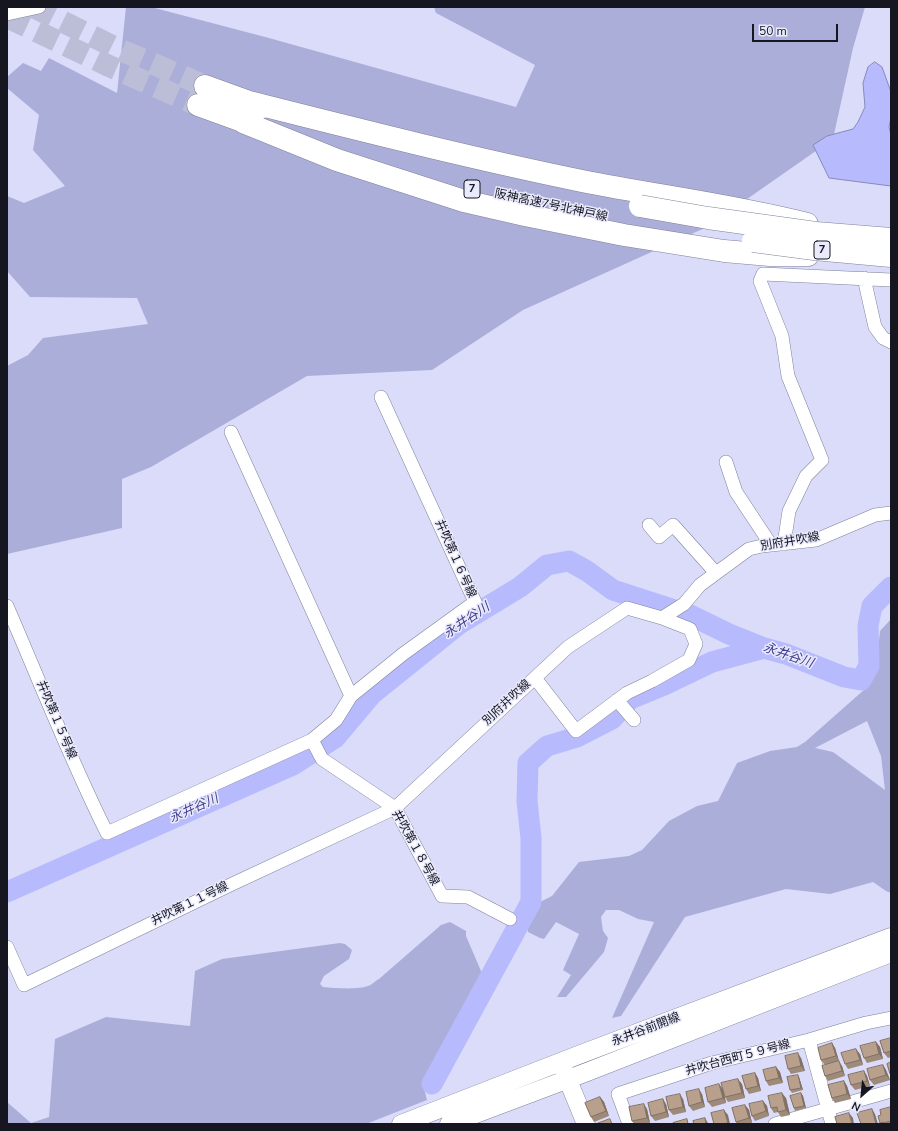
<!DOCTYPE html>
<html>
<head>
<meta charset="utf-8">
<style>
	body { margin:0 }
	#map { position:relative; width:898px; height:1131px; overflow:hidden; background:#dadcf9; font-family:"Nunito Sans",sans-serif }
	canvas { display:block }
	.frame { position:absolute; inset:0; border:8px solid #151620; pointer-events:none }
	.north { position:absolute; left:842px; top:1075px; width:40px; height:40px; -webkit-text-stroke:3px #e9eafc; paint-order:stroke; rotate:207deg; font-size:11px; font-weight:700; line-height:16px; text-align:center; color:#151620 }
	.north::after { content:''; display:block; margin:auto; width:14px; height:18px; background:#151620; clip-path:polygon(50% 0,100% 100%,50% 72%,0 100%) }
	.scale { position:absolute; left:752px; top:24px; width:86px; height:18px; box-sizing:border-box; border:2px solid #151620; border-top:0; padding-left:5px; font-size:12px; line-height:14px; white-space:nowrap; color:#151620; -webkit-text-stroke:3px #e9eafc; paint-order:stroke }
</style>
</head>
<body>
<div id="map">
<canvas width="898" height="1131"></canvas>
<div class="frame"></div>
<div class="north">N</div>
<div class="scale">50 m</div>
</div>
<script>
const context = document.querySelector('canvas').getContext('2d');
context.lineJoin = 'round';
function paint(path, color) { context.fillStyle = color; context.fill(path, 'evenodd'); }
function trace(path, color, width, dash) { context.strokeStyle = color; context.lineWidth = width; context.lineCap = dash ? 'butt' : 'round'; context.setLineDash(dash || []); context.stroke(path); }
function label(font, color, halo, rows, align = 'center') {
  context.font = font + ' "Nunito Sans","Noto Sans JP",sans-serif'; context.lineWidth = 3; context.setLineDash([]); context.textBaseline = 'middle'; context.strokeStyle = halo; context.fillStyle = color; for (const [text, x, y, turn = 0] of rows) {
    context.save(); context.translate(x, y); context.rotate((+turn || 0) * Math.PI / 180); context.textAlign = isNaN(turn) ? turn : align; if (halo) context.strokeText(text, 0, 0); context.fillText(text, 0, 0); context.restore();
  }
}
const green = new Path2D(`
	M126,7h25l118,31 247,69 19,-42 -99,-52 -2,-6h431l-12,41 -20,91 -126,88 -184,83 -91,60 -125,6 -156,91 -29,12v49l-115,26v-188l21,-11 15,-17 105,-14 -11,-26 -107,-1 -23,-26v-75l17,7 41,-17 -32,-36 6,-35 -32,-27v-11l16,-14 18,8 8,-13 68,35z
	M891,619v274l-5,-2 -13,-9 -43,12 -44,-5 -101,28 -64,99 -9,2 42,-96 -16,-3 -19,-9h-13l-5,7 2,14 5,7 -4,14 -38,45h-9l14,-22 -8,-5 16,-36 -23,-12 -12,17 -4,-1 -12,-6 -1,-8 9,-20 16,-8 27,-34 50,-6 13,-6 27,-29 28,-15 21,-5 19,-38 33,-12 27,-4 8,-5 60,-53 12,-31 3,-27zM867,721l14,35 4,34 -52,-38 -18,-4z
	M450,922l16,9v5l18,42 -60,110 3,12 -61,24h-359v-22l24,21 18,-6 6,-78 51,-22 84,9 5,-55 27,-12 118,-16 5,1 7,6 -3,9 -25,17 -4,8 3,3c11,1 35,3 45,-1 4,-1 7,-5 11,-7l62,-54z`);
const water = new Path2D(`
	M875,62l7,5 9,25v26l-2,9 2,8v51l-62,-8 -16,-33 14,-9 26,-7 5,-7 7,-15 -2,-24 5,-16z`);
const river = new Path2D(`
	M7,892l286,-127 42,-27 37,-44 87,-70 61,-37 27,-22 22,-4 18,10 26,19 77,25 39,19 35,14 22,6 58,23 17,3 8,-14 -1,-40 4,-20 19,-19
	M432,1084l99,-182v-64l-4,-37 1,-38 19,-17 30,-9 35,-18 18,-20 34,-14 48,-23 52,-14`);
const highwayTunnel = new Path2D(`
	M33,7l83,41 89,38
	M7,17l102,49 89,39`);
const street = new Path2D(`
	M7,14l32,-7
	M864,278l11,49 8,11 8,4
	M231,432l120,264
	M726,462l10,30 35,53
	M649,525l10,12 14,-12 43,48
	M784,544l5,-33 17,-35 16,-16 -34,-84 -6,-40 -22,-55 3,-7 128,6
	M7,606c33,76 63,153 100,227l205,-93 24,-20 15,-24 52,-42 72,-52 -94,-205
	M662,618l22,-14 16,-19 49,-36 13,-3 54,-6 59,-25 16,-2
	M617,700l17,20
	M312,740l10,19 73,49 47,88 26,1 42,22
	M7,947l17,38 204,-99 167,-78 173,-161 59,-39 35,10 28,11 6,15 -7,16 -37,21 -25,12 -51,38 -41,-53
	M809,1040l23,84
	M629,1124l-11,-30 94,-31 97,-23 57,-17 25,-5
	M775,1124l116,-33`);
const secondary = new Path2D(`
	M563,1068l23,56
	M401,1124l180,-70 310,-117
	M449,1124l138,-52 304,-119`);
const highway = new Path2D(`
	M205,86l58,21
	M249,102c111,28 221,56 333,79 75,15 151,24 225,43
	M198,105l58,21
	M243,122l94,38 127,41 61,14 99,20 100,16 46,4h38`);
const highwayBridge = new Path2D(`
	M640,206l68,12 108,15 75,6
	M753,241l61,8 77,7`);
const wall = new Path2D(`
	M891,1038v19l-3,1 -4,-5z
	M876,1042l4,5 3,12 -16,4 -3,-5z
	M832,1043l3,5 4,13 -14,4 -4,-5z
	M860,1054l3,11 -15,4 -3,-5z
	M801,1058l4,13 -14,3 -3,-5z
	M883,1065l3,5 4,10 -16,5 -4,-5z
	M842,1066l3,10 -17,5 -3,-5z
	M776,1067l4,5 3,11 -14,3 -3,-5z
	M864,1071l3,5 3,10 -15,4 -4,-5z
	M755,1073l3,5 3,13 -12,3 -3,-5z
	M799,1077l4,13 -11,3 -2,-3z
	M844,1081l3,5 4,13 -16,4 -3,-5z
	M742,1084l3,14 -17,4 -3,-5z
	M723,1089l3,14 -14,4 -4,-5z
	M801,1093l2,3 3,12 -11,3 -1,-3z
	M702,1094l3,13 -12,4 -4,-5z
	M600,1097l4,5 5,14 -15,6 -3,-5z
	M786,1098l4,17 -9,2 -3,-5 -4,1 -3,-5z
	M683,1099l3,13 -13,3 -4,-5z
	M763,1101l4,5 2,10 -14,5 -3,-5z
	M666,1104l3,13 -14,4 -4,-5z
	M745,1105l4,5 3,13 -3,1h-12l-1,-2z
	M891,1107v17h-10l-1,-1 1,-8z
	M647,1109l3,14 -5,1h-11l-2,-3z`);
const shadedWall = new Path2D(`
	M876,1042l4,5 3,12 -4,-5z
	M832,1043l3,5 4,13 -3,-5z
	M856,1049l4,5 3,11 -3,-5z
	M798,1053l3,5 4,13 -4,-5z
	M839,1061l3,5 3,10 -3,-5z
	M883,1065l3,5 4,10 -4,-5z
	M776,1067l4,5 3,11 -4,-5z
	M864,1071l3,5 3,10 -3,-5z
	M755,1073l3,5 3,13 -3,-5z
	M798,1075l1,2 4,13 -2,-2z
	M738,1079l4,5 3,14 -3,-5z
	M844,1081l3,5 4,13 -4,-5z
	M719,1084l4,5 3,14 -3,-5z
	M699,1089l3,5 3,13 -3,-5z
	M782,1093l4,5 4,17 -4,-5z
	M801,1093l2,3 3,12 -2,-2z
	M680,1094l3,5 3,13 -3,-5z
	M600,1097l4,5 5,14 -3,-5z
	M663,1099l3,5 3,13 -3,-5z
	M763,1101l4,5 2,10 -3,-5z
	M644,1104l3,5 3,14 -3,-5z
	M745,1105l4,5 3,13 -3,-5z
	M872,1109l3,5 3,10h-2z
	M724,1110l4,5 2,9h-1l-1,-1z
	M849,1113l4,5 1,6h-2z
	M705,1118l3,5v1h-2z`);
const building = new Path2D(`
	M891,1038v13l-7,2 -4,-12z
	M876,1042l3,12 -15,4 -4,-12z
	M832,1043l4,13 -15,4 -3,-12z
	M856,1049l4,11 -15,4 -4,-11z
	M798,1053l3,13 -13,3 -3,-13z
	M839,1061l3,10 -17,5 -3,-10z
	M891,1062v12h-1l-3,-10z
	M883,1065l3,10 -16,5 -3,-11z
	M776,1067l3,11 -13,3 -3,-11z
	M864,1071l3,10 -16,4 -3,-10z
	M755,1073l3,13 -12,3 -4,-13z
	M798,1075l3,13 -11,2 -3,-13z
	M738,1079l4,14 -17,4 -4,-14z
	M844,1081l3,13 -15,4 -4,-13z
	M719,1084l4,14 -15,4 -3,-14z
	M699,1089l3,13 -13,4 -3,-14z
	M782,1093l4,17 -8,2 -1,-5 -6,1 -3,-12z
	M801,1093l3,13 -10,2 -4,-12z
	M680,1094l3,13 -14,3 -3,-13z
	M600,1097l6,14 -15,6 -6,-14z
	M663,1099l3,13 -15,4 -3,-13z
	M763,1101l3,10 -14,5 -3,-12z
	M644,1104l3,14 -15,3 -3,-14z
	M745,1105l4,13 -13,4 -4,-14z
	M891,1107v14l-8,2v-1l-3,1 -2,-7 3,-1 -1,-5z
	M872,1109l4,15h-15l-4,-11z
	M724,1110l4,13 -6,1h-8l-3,-11z
	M849,1113l3,11h-15l-2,-7z
	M705,1118l1,6h-12l-1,-3z
	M610,1119l2,5h-16z
	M687,1119l1,5h-15v-1z`);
const shields = [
	[472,189,16],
	[822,250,16]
];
const shieldNames = [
	["7",472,189],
	["7",822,250]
];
const streetNames = [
	["阪神高速7号北神戸線",551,206,12],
	["別府井吹線",790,542,-10],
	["井吹第１６号線",455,559,66],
	["別府井吹線",507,703,-43],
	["井吹第１５号線",56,720,67],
	["井吹第１８号線",415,848,61],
	["井吹第１１号線",190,904,-26],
	["永井谷前開線",646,1030,-21],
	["井吹台西町５９号線",738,1058,-15]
];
const waterNames = [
	["永井谷川",467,621,-34],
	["永井谷川",788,656,19],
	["永井谷川",194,809,-24]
];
paint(green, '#acaeda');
paint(water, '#b7bafd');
trace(water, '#8689bb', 1);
trace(river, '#b7bafd', 21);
trace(highwayTunnel, '#bcbed8', 22, [22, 11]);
trace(street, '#7f819a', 14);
trace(secondary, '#7f819a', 19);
trace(highway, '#7f819a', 23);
trace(street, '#fff', 13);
trace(secondary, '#fff', 18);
trace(highway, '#fff', 22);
trace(highwayBridge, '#7f819a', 23, []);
trace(highwayBridge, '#fff', 22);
paint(wall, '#9e8a79');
paint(shadedWall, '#817063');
paint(building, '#b8a08d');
trace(building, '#817063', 1);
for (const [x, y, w] of shields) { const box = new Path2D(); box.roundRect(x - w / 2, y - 9, w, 18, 3); context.fillStyle = '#e9eafc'; context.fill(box); trace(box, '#151620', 1); }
label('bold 11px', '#151620', null, shieldNames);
label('12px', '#151620', '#e9eafc', streetNames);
label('italic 13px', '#45408e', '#e9eafc', waterNames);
</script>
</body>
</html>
